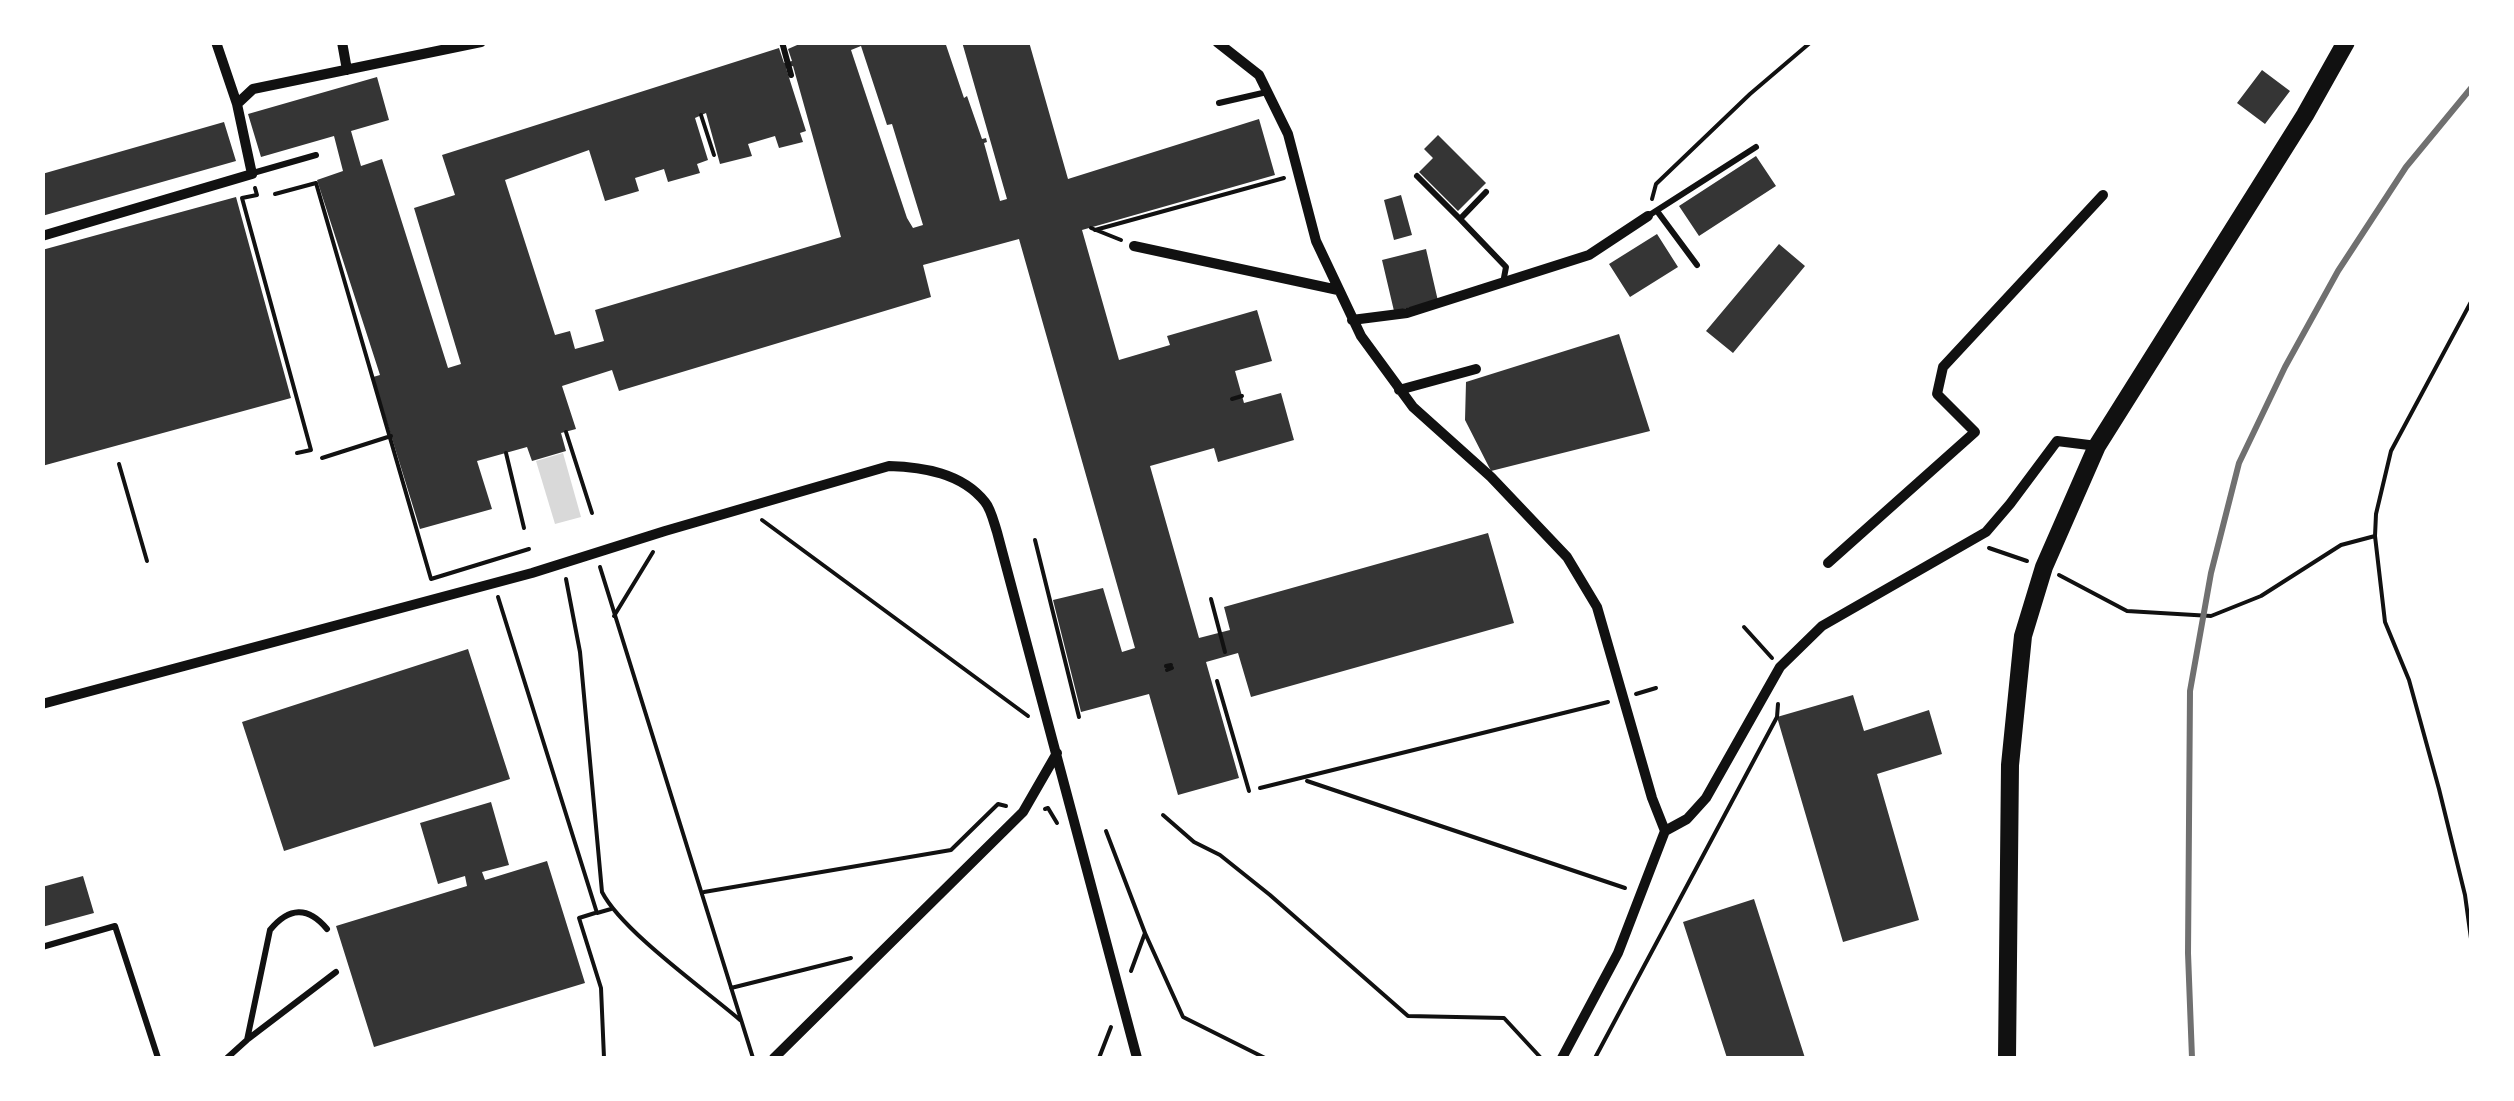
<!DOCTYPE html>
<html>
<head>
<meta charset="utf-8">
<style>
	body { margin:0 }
	#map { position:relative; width:2514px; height:1101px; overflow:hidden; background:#fff; font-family:"Fira Sans",sans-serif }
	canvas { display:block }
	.frame { position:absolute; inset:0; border:45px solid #fff; pointer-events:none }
</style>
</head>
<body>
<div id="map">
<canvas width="2514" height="1101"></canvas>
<div class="frame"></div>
</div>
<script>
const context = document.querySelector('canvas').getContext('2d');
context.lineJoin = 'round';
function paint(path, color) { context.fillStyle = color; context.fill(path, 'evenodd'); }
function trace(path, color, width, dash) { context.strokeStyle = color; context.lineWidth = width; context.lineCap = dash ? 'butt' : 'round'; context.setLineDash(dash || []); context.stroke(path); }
const water = new Path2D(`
	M563,453l18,64 -26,7 -19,-63z`);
const building = new Path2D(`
	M804,42h141l19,56 3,-2 15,43 4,-1 1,4 -3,1 16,58 7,-2 -45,-157h67l39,137 191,-60 16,56 -193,55 37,130 51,-15 -3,-9 90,-26 15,51 -37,10 9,32 37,-10 13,47 -76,22 -4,-14 -64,18 49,172 31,-8 -6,-23 264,-74 26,90 -263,74 -13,-44 -32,9 33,116 -61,17 -29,-101 -68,18 -28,-112 50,-12 19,64 13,-4 -116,-409 -96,26 8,32 -312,94 -7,-21 -50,16 14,43 -15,4 5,18 -34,10 -5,-14 -50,14 15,48 -72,20 -47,-152 7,-2 -63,-195 26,-9 -9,-35 -73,21 -13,-43 129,-37 12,43 -38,11 10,35 21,-7 66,209 13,-4 -47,-156 41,-13 -13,-40 337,-107 5,15 8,-2 -4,-12zM861,46l26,79 5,-1 31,101 -10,3 -6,-10 -56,-168zM793,66l48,171 -246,73 9,31 -29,8 -5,-18 -15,4 -50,-155 84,-30 16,51 34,-10 -4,-13 29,-9 4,13 32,-9 -3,-9 11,-4 -13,-42 11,-5 14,51 32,-8 -4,-12 27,-8 4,12 24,-6 -3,-9 6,-2 -20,-63z
	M2262,70l28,21 -25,33 -28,-21z
	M224,122l12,39 -194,55v-42z
	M1438,135l48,48 -28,28 -39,-39 14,-14 -9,-9z
	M1756,156l20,30 -77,50 -20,-30z
	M1401,195l11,40 -18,5 -10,-40z
	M236,197l55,201 -249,68v-216z
	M1657,234l21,33 -48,30 -21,-33z
	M1779,244l26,22 -72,87 -27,-22z
	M1426,249l12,52 -44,10 -12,-51z
	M1619,334l31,97 -159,40 -26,-51 1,-38z
	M468,649l42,130 -226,72 -42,-129z
	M1853,695l11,36 65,-21 13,44 -65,20 42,146 -76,22 -66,-225z
	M491,802l18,63 -27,7 3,8 62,-19 38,122 -211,64 -38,-121 131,-40 -2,-10 -27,8 -18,-61z
	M83,876l11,37 -52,14v-40z
	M1754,899l51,159h-78l-44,-136z`);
const path = new Path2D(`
	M701,115l13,40
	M255,188l2,7 -15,3 69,252 -14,3
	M275,194l41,-11 115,396 98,-30
	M1652,199l4,-15 94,-90 61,-52
	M1091,228l30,12
	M1095,230l189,-52
	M2472,300l-81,151 -15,63 -1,22 10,86 24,58 30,109 26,106 7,51
	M1232,399l10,-3
	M566,432l26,81
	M506,453l18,75
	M322,458l69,-22
	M119,464l28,97
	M762,520l266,196
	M1035,540l44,177
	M1989,548l38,13
	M600,567l153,491
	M2059,575l68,36 84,5 50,-20 80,-51 34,-9
	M566,579l14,73 22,240c20,39 102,97 138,128
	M498,597l99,316 14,-4
	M1211,599l14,53
	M614,616l39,-64
	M1744,627l28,31
	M1166,666l5,-1
	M1167,670l5,-2
	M1217,681l32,110
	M1636,694l20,-6
	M1307,781l318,107
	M1260,788l348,-86
	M1045,809l3,-1 9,15
	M1163,815l31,27 26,13 50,40 138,121 96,2 37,40
	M1106,831l39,102 38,84 82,41
	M704,892l247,-42 47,-46 8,2
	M595,913l-16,5 22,70 3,70
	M1131,971l14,-38
	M731,988l120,-30
	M1099,1058l12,-31
	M1595,1058l182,-341 1,-13`);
const service = new Path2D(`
	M782,42l9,33
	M1219,103l48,-11
	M253,173l63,-18
	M1417,176l43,43 26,-27
	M1657,211l40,54
	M1648,216l108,-69
	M1460,219l46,48 -3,16
	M42,947l73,-21 43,132
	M248,1039l88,-67
	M227,1058l20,-18 23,-110c19,-23 38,-24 57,-1`);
const minor = new Path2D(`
	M216,42l21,62
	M342,42l5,28
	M1217,42l42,33 29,59 28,107 45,95 52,71 78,70 76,80 30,50 55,191 13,33
	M42,236l210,-62 -15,-70 16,-15 228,-47
	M1134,246l204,44
	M1352,320l55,-7 182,-58 59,-39
	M1399,390l77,-21
	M1828,563l147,-131 -38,-38 6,-27 160,-172
	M42,704l490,-131 133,-42 224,-65c34,1 73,7 96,36 6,7 9,21 12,30l140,526
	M774,1058l249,-246 34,-59
	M1562,1058l56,-105 47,-122 22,-12 19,-21 74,-131 42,-41 164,-94 24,-28 47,-63 40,5`);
const secondary = new Path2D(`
	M2007,1058l3,-293 13,-129 21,-69 53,-121 208,-331 41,-73`);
const rail = new Path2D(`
	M2192,1058l-4,-105 2,-262 21,-118 28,-110 46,-96 53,-96 68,-104 66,-80`);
paint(water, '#d9d9d9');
paint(building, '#353535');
trace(path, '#111', 4);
trace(service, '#111', 6);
trace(minor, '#111', 10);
trace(secondary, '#111', 18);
trace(rail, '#707070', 6);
</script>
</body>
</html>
